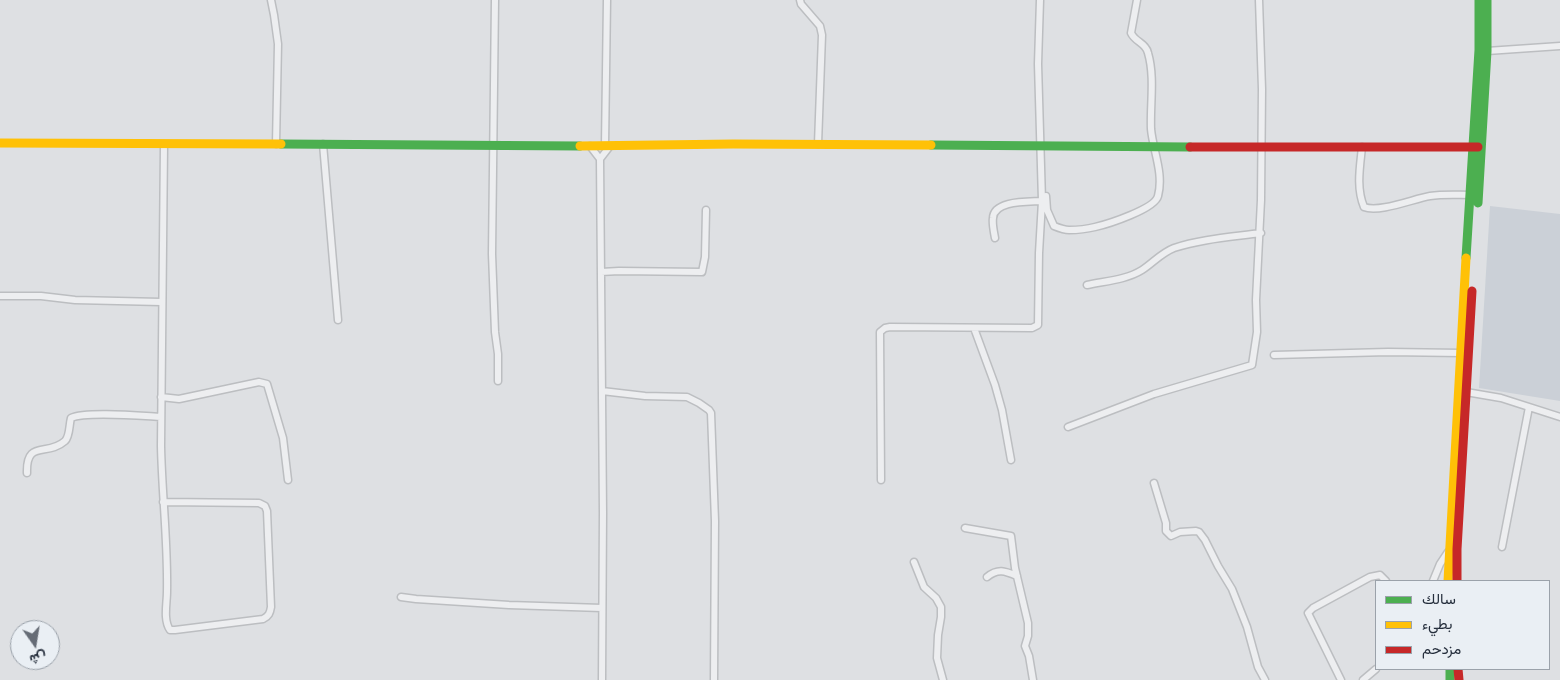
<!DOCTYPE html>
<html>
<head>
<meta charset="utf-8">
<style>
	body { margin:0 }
	#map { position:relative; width:1560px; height:680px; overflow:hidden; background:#dee0e3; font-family:"Titillium Web",Vazirmatn,sans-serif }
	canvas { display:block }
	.legend { position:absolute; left:1375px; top:580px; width:175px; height:90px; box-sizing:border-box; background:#eaeff4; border:1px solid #9ba2aa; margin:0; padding:6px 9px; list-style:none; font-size:15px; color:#252e3c }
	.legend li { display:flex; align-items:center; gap:10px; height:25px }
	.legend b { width:25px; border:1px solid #9ba2aa }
	.north { position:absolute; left:10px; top:620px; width:50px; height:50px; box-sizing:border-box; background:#eaeff4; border:1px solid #9ba2aa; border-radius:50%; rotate:167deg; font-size:14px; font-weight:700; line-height:20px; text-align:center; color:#252e3c }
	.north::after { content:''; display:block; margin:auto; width:18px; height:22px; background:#666c76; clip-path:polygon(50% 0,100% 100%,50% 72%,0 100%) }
</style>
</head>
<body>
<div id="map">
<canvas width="1560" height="680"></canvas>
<ul class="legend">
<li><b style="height:6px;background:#4caf50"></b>سالك</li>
<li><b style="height:6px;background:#ffc107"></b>بطيء</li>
<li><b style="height:6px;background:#c62828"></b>مزدحم</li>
</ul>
<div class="north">ش</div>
</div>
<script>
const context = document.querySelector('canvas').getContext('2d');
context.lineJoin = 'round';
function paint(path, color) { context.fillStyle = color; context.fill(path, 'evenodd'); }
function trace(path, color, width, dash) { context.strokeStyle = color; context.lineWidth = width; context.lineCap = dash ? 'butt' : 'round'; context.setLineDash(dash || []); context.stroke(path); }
const built = new Path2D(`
	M1490,206l70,8v187l-81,-13z`);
const street = new Path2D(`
	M271,0l3,15 4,29 -2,100
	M495,0l-3,254 3,78 3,22v27
	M800,0l1,4 19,22 2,9 -4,109
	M1487,51l73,-5
	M323,144l15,176
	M590,146l10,13 3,354 -1,167
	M605,146l2,-146
	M1362,147c-2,20 -6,41 2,60 15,6 49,-8 66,-11 14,-2 27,-1 41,-1
	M600,159l10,-13
	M1046,196l1,14 7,16c5,2 10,4 15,4 8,0 18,-1 26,-3 13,-3 60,-18 63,-31 6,-23 -5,-45 -7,-67 -1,-25 4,-52 -3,-76 -2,-10 -13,-11 -17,-20l6,-33
	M995,238c-1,-6 -3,-14 -2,-20 1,-18 35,-16 49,-17
	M601,272l18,-1 83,1 3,-15 1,-47
	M1087,285c18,-4 39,-5 55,-15 11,-7 19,-17 32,-22 27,-9 58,-11 87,-15
	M0,296h41l34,4 86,2
	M974,328l21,57 7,25 9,50
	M1274,355l114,-3 74,1
	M602,391l43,5 42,1 12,6 10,7 2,3 4,108 -1,159
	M1466,392l35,6 59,19
	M161,397l18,2 80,-17 8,2 16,54 5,42
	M1068,427l86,-33 98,-29 5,-33 -1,-32 5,-100 1,-111 -3,-89
	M27,473c-1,-34 20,-16 38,-32 5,-5 4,-16 6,-23 15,-7 71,-2 90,-1
	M881,480l-1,-148 5,-4 5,-1 142,1 6,-3 1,-72 3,-52 -4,-137 2,-64
	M1154,483l12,40v8l5,5 9,-4 16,-1 3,1 6,8 13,26 14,23 15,38 11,40 7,13
	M163,502l96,1 6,3 2,5 4,96c-1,6 -2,9 -8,12l-88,11h-5c-7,-10 -3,-27 -3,-38 1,-49 -5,-97 -6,-146l3,-301
	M965,528l46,8 4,32 13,55v13l-3,10 4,10 4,24
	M1502,547l27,-140
	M914,562l10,25 12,11 5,9v10l-3,18 -1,23 6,22
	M987,577c11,-9 18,-6 30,-1
	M1433,581l7,-17 8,-12
	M401,597l15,2 93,6 93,3
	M1341,680l-33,-67 5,-5 57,-31 10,-2 6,6
	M1363,680l13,-11`);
const fast = new Path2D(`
	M281,144l299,2
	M931,145l259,2
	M1478,203l9,-152v-51
	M1466,258l13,-208v-50
	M1450,669v11`);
const slow = new Path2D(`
	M0,143l281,1
	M580,146l153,-2 198,1
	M1448,581l18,-323`);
const jam = new Path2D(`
	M1190,147h288
	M1457,581v-32l15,-258
	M1458,669l1,11`);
paint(built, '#cbd0d7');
trace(street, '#bcbec1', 9);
trace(street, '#edeef0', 6);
trace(fast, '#4caf50', 9);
trace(slow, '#ffc107', 9);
trace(jam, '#c62828', 9);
</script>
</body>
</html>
